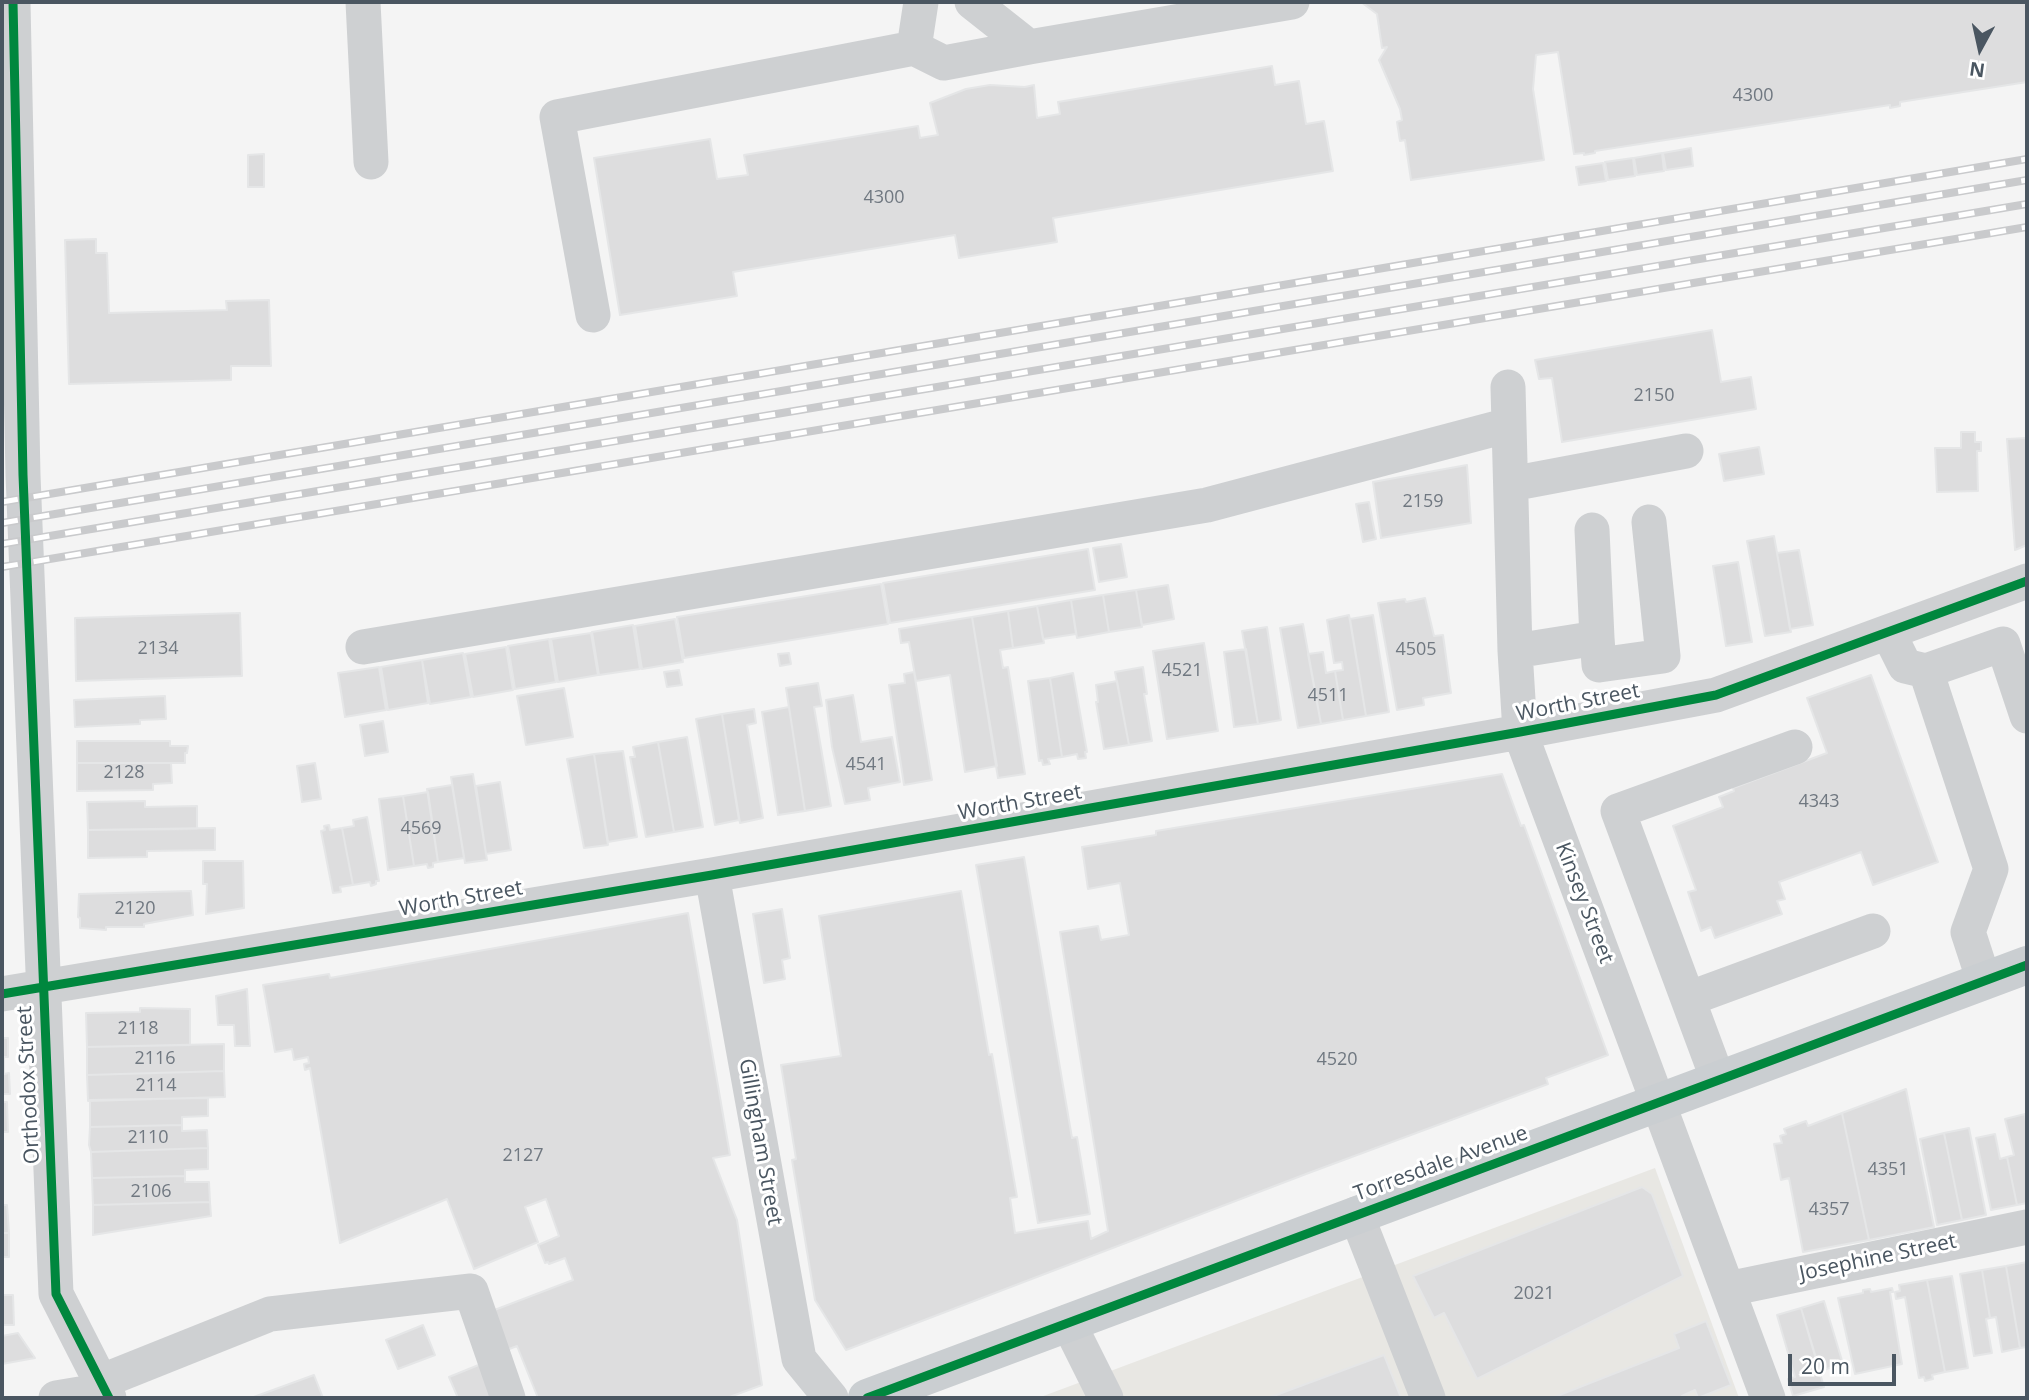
<!DOCTYPE html>
<html>
<head>
<meta charset="utf-8">
<style>
	body { margin:0 }
	#map { position:relative; width:2029px; height:1400px; overflow:hidden; background:#f4f4f4; font-family:"Open Sans",sans-serif }
	canvas { display:block }
	.frame { position:absolute; inset:0; border:4px solid #4a5661; pointer-events:none }
	.north { position:absolute; left:1945px; top:14px; width:70px; height:70px; -webkit-text-stroke:5px #fff; paint-order:stroke; rotate:188deg; font-size:19px; font-weight:700; line-height:28px; text-align:center; color:#4a5661 }
	.north::after { content:''; display:block; margin:auto; width:24px; height:32px; background:#4a5661; clip-path:polygon(50% 0,100% 100%,50% 72%,0 100%) }
	.scale { position:absolute; left:1788px; top:1354px; width:108px; height:32px; box-sizing:border-box; border:4px solid #4a5661; border-top:0; padding-left:9px; font-size:21px; line-height:24px; white-space:nowrap; color:#4a5661; -webkit-text-stroke:5px #fff; paint-order:stroke }
</style>
</head>
<body>
<div id="map">
<canvas width="2029" height="1400"></canvas>
<div class="frame"></div>
<div class="north">N</div>
<div class="scale">20 m</div>
</div>
<script>
const context = document.querySelector('canvas').getContext('2d');
context.lineJoin = 'round';
function paint(path, color) { context.fillStyle = color; context.fill(path, 'evenodd'); }
function trace(path, color, width, dash) { context.strokeStyle = color; context.lineWidth = width; context.lineCap = dash ? 'butt' : 'round'; context.setLineDash(dash || []); context.stroke(path); }
function label(font, color, halo, rows, align = 'center') {
  context.font = font + ' "Open Sans",sans-serif'; context.lineWidth = 6; context.setLineDash([]); context.textBaseline = 'middle'; context.strokeStyle = halo; context.fillStyle = color; for (const [text, x, y, turn = 0] of rows) {
    context.save(); context.translate(x, y); context.rotate((+turn || 0) * Math.PI / 180); context.textAlign = isNaN(turn) ? turn : align; if (halo) context.strokeText(text, 0, 0); context.fillText(text, 0, 0); context.restore();
  }
}
const commercial = new Path2D(`
	M1655,1168l84,230h-701z`);
const building = new Path2D(`
	M1361,2h666v80l-127,20v4l-10,2v-3l-295,46v2l-11,2v-2l-10,1 -16,-102 -22,3 -3,34 11,71 -133,20 -6,-40 -5,1 -3,-19 5,-2 -2,-11 -21,-49 8,-13 -5,1 -5,-34z
	M1272,66l3,19 24,-4 7,43 18,-3 9,50 -280,47 4,24 -98,16 -4,-23 -222,37 4,24 -117,19 -26,-157 116,-19 7,40 31,-4 -4,-20 174,-29 2,12 18,-3 -8,-32 36,-14 24,-4 35,2 9,-2 3,33 23,-4 -2,-12z
	M1691,148l2,18 -27,4 -3,-17z
	M1662,153l2,18 -27,4 -3,-17z
	M264,154v33h-16v-32z
	M1633,158l2,18 -27,4 -3,-18z
	M1603,163l3,18 -27,4 -3,-18z
	M96,239v14h11l2,60 118,-3 -1,-9 43,-1 2,66h-40v14l-162,4 -4,-144z
	M1712,330l9,52 30,-5 5,32 -194,33 -10,-64 -13,1 -4,-19z
	M1961,432h14v10h6v9h-4l1,40 -41,1 -2,-44h26z
	M2027,438v107l-12,5 -8,-111z
	M1759,447l5,27 -40,7 -5,-27z
	M1467,465l4,58 -90,15 -8,-56z
	M1369,502l7,37 -13,3 -7,-38z
	M1774,536l17,96 -26,4 -18,-95z
	M1121,544l6,33 -28,5 -6,-34z
	M1088,549l7,41 -205,33 -7,-40z
	M1799,550l14,75 -23,4 -13,-76z
	M1738,562l14,80 -26,4 -13,-80z
	M881,584l7,40 -204,34 -7,-41z
	M1168,585l6,34 -32,6 -6,-35z
	M1136,590l6,37 -33,5 -6,-37z
	M1103,595l6,37 -32,6 -6,-38z
	M1425,598l9,38 9,-1 8,58 -28,5 1,7 -27,5 -19,-107 27,-4 1,3z
	M1071,600l5,34 -33,5 -6,-33z
	M1037,606l7,37 -31,5 -5,-37z
	M1008,611l5,37 -13,2 3,18 5,-1 17,107 -27,4 -26,-161z
	M240,613l2,63 -166,5 -1,-63z
	M1349,615l17,101 -23,4 -8,-49 8,-1 -1,-8 -8,1 -7,-43z
	M1373,615l16,97 -23,4 -16,-97z
	M972,617l25,149 -32,6 -15,-97 -34,6 -7,-39 -8,1 -2,-14z
	M675,619l8,43 -41,7 -7,-43z
	M1303,624l18,100 -23,4 -18,-100z
	M633,625l7,44 -41,6 -7,-43z
	M1267,627l14,93 -23,4 -16,-93z
	M591,633l7,42 -40,7 -7,-43z
	M549,639l7,43 -41,7 -7,-43z
	M1204,643l14,88 -51,8 -14,-88z
	M506,647l7,43 -40,7 -8,-43z
	M1246,649l12,75 -24,3 -10,-75z
	M1323,652l3,21 9,-2 8,49 -22,4 -13,-70z
	M463,653l8,44 -41,7 -8,-44z
	M789,653l2,11 -11,2 -2,-12z
	M422,660l6,43 -40,7 -7,-43z
	M379,667l7,43 -41,7 -7,-44z
	M1143,667l4,27h-3l8,47 -23,4 -14,-73z
	M679,670l3,15 -15,2 -3,-15z
	M914,672l18,108 -28,5 -15,-100 16,-2 -1,-9z
	M1073,673l14,79h-2l1,6 -8,1 -1,-5 -15,3 -12,-79z
	M1871,675l67,187 -65,23 -12,-33 -82,30 6,17 -8,2 5,13 -67,24 -4,-11 -10,4 -13,-39 8,-2 -23,-64 50,-19 -4,-10 15,-6 -1,-3 94,-35 -20,-55z
	M1050,678l12,79 -14,2 2,5 -7,1 -1,-5 -3,1 -11,-80z
	M1117,681l12,64 -25,4 -8,-47h2l-2,-17z
	M818,683l4,23 -8,1 17,99 -26,5 -19,-123z
	M564,688l9,49 -47,8 -9,-49z
	M853,695l8,47 31,-5 8,45 -32,6 2,12 -25,4 -13,-57 -6,-47z
	M165,696l1,23 -26,1v4l-65,3 -1,-27z
	M789,707l16,104 -27,4 -16,-103z
	M754,709l2,14 -9,2 16,93 -23,5 -18,-109z
	M722,714l17,106 -24,5 -19,-106z
	M383,721l5,31 -23,4 -5,-31z
	M687,737l16,90 -29,5 -16,-90z
	M77,741h93v5h18l-1,7h-2v10h-108z
	M658,742l16,90 -28,5 -16,-80h5l-2,-10z
	M623,751l14,86 -29,5 -14,-88z
	M594,754l14,91 -24,3 -17,-89z
	M77,763h94l1,20 -19,1v6l-76,1z
	M315,763l6,36 -19,3 -5,-36z
	M473,774l14,86 -22,3 -14,-86z
	M1502,774l19,52 3,-1 84,230 -62,23 2,6 -242,90 -460,176 -31,-50 -23,-140 4,-1 -15,-94 60,-9 -22,-140 142,-25 28,164 3,-1 25,143 -7,1 5,35 73,-12 3,18 17,-8 -48,-299 38,-6 3,14 28,-5 -9,-52 -32,6 -6,-42 74,-12v-4z
	M500,782l11,68 -25,4 -10,-68z
	M452,785l12,73 -26,4 -11,-73z
	M428,792l10,70 -5,1v4l-5,1 -1,-4 -13,2 -11,-70z
	M403,796l11,70 -26,4 -9,-71z
	M145,801v6l52,-1v23l-109,1 -1,-28z
	M367,817l12,64h-3v3l-5,2 -1,-4 -17,3 -11,-57 12,-2 -1,-6z
	M329,825l1,5 12,-2 11,57 -13,2 1,5 -8,1 -12,-62 4,-1 -1,-4z
	M215,828v22l-68,1v6l-59,1v-28z
	M1024,857l48,281 5,-1 13,77 -52,9 -62,-358z
	M203,861h40l1,47 -38,6 1,-30h-4z
	M191,891l2,24 -49,9v3h-38v3l-26,-2v-10l-2,-1 1,-23z
	M782,909l8,49 -8,2 3,19 -21,4 -11,-69z
	M688,913l42,242 -17,3 24,62 25,165 -35,13h-189l-21,-52 -18,7 -15,-39 89,-34 -8,-22 -16,6 -1,-2 -3,1 -7,-18 21,-9 -13,-37 -21,8 13,35 -64,27 -27,-70 -107,44 -30,-175 -5,2 -1,-6 5,-1 -1,-6 -14,3 -2,-11 -17,3 -12,-67 66,-11 1,4z
	M247,989l3,57h-15l-1,-21h-16l-2,-29z
	M140,1008l50,1v36l-103,2 -1,-34 54,-1z
	M2,1028l1,10h5v19h-4v17l5,-1 1,21h-8z
	M224,1044v27l-137,4v-28z
	M224,1071l1,26 -137,4 -1,-26z
	M1906,1089l28,138 -65,13 -27,-127z
	M208,1098v18l-26,1v8l-92,2v-27z
	M2,1102h5l1,30h-6z
	M1842,1113l27,127 -66,12 -14,-74 -8,2 -7,-36 8,-1 -2,-7 6,-2 -2,-5 22,-8 2,5z
	M2025,1114l2,13v76l-10,2 -10,-48 7,-2 -9,-36z
	M182,1125v6l25,-1 1,18 -117,4 -2,-7 1,-18z
	M1969,1128l17,87 -24,5 -18,-87z
	M1944,1133l18,87 -25,5 -17,-86z
	M1995,1134l5,25 7,-2 10,48 -26,5 -15,-72z
	M208,1148v21l-23,1v6l-93,2 -1,-26z
	M185,1176v6h24l1,20 -117,3 -1,-27z
	M1642,1187l10,7 31,82 -206,103 -33,-66 -10,5 -21,-42z
	M210,1202l1,14 -118,19v-30z
	M2,1205h5l2,28h-7z
	M2,1233h7v24h-7z
	M2027,1262v85l-7,1 -14,-82z
	M2006,1266l14,82 -18,4 -6,-35 -6,1 -8,-48z
	M1982,1270l8,48 -4,1 6,34 -18,3 -14,-82z
	M1952,1276l16,92 -23,4 -18,-92z
	M1927,1280l18,92 -13,3 1,4 -8,2 -1,-4 -5,1 -14,-81 -9,2 -1,-7 5,-1 -1,-6z
	M1892,1288l1,4h-3l12,72 -47,10 -17,-76 25,-5v-3l7,-1 1,3z
	M2,1295h11l1,30h-12z
	M1824,1301l19,63 -23,7 -19,-63z
	M1801,1308l23,79 -31,9 -5,-17 7,-2 -18,-62z
	M1706,1321l25,64 -33,13 -3,-8 -13,6 1,2h-125l-1,-2 122,-48 -5,-14z
	M423,1325l12,30 -37,14 -12,-29z
	M18,1333l17,25 -33,6v-28z
	M1384,1355l17,43h-133z
	M486,1362l16,36h-44l-9,-21z
	M314,1375l9,23h-72z`);
const minor = new Path2D(`
	M13,2l10,473 33,819 53,104
	M363,2l8,160
	M921,2l-7,46 30,15 85,-16 -57,-45
	M1029,47l263,-45
	M593,315l-36,-198 357,-69
	M1508,387l7,264 5,81 248,666
	M1511,484l175,-33
	M1592,530l5,108
	M1888,632l17,34 21,5 77,-27 24,72
	M363,647l844,-142 302,-80
	M1515,651l82,-13 2,27 64,-9 -14,-134
	M1926,671l65,198 -23,63 16,49
	M712,875l87,484 32,39
	M2,994l710,-119 808,-143 196,-37 311,-114
	M1688,999l185,-68
	M1718,1080l-100,-269 177,-64
	M1356,1214l72,184
	M1728,1289l299,-62
	M1068,1322l38,76
	M100,1382l170,-68 201,-23 37,107
	M56,1398l48,-8`);
const major = new Path2D(`
	M867,1398l1160,-433`);
const rail = new Path2D(`
	M2,502l2025,-343
	M2,523l2025,-343
	M2,544l2025,-340
	M2,567l2025,-340`);
const cycleway = new Path2D(`
	M13,2l10,473 33,819 53,104
	M2,994l710,-119 808,-143 196,-37 311,-114
	M867,1398l1160,-433`);
const numberNames = [
	["4300",1753,96],
	["4300",884,198],
	["2150",1654,396],
	["2159",1423,502],
	["2134",158,649],
	["4505",1416,650],
	["4521",1182,671],
	["4511",1328,696],
	["4541",866,765],
	["2128",124,773],
	["4343",1819,802],
	["4569",421,829],
	["2120",135,909],
	["2118",138,1029],
	["2116",155,1059],
	["4520",1337,1060],
	["2114",156,1086],
	["2110",148,1138],
	["2127",523,1156],
	["4351",1888,1170],
	["2106",151,1192],
	["4357",1829,1210],
	["2021",1534,1294]
];
const streetNames = [
	["Worth Street",1578,703,-11],
	["Worth Street",1020,803,-10],
	["Worth Street",461,899,-10],
	["Kinsey Street",1584,903,69],
	["Orthodox Street",29,1085,-93],
	["Gillingham Street",760,1142,80],
	["Torresdale Avenue",1441,1164,-20],
	["Josephine Street",1878,1258,-12]
];
paint(commercial, '#e8e7e3');
paint(building, '#ddddde');
trace(building, '#e5e6e7', 2);
trace(minor, '#ced0d2', 35);
trace(major, '#caced1', 38);
trace(rail, '#c9cacc', 8);
trace(rail, '#fff', 5, [16]);
trace(cycleway, '#00873e', 9);
label('18px', '#707881', null, numberNames);
label('21px', '#4a5661', '#fff', streetNames);
</script>
</body>
</html>
